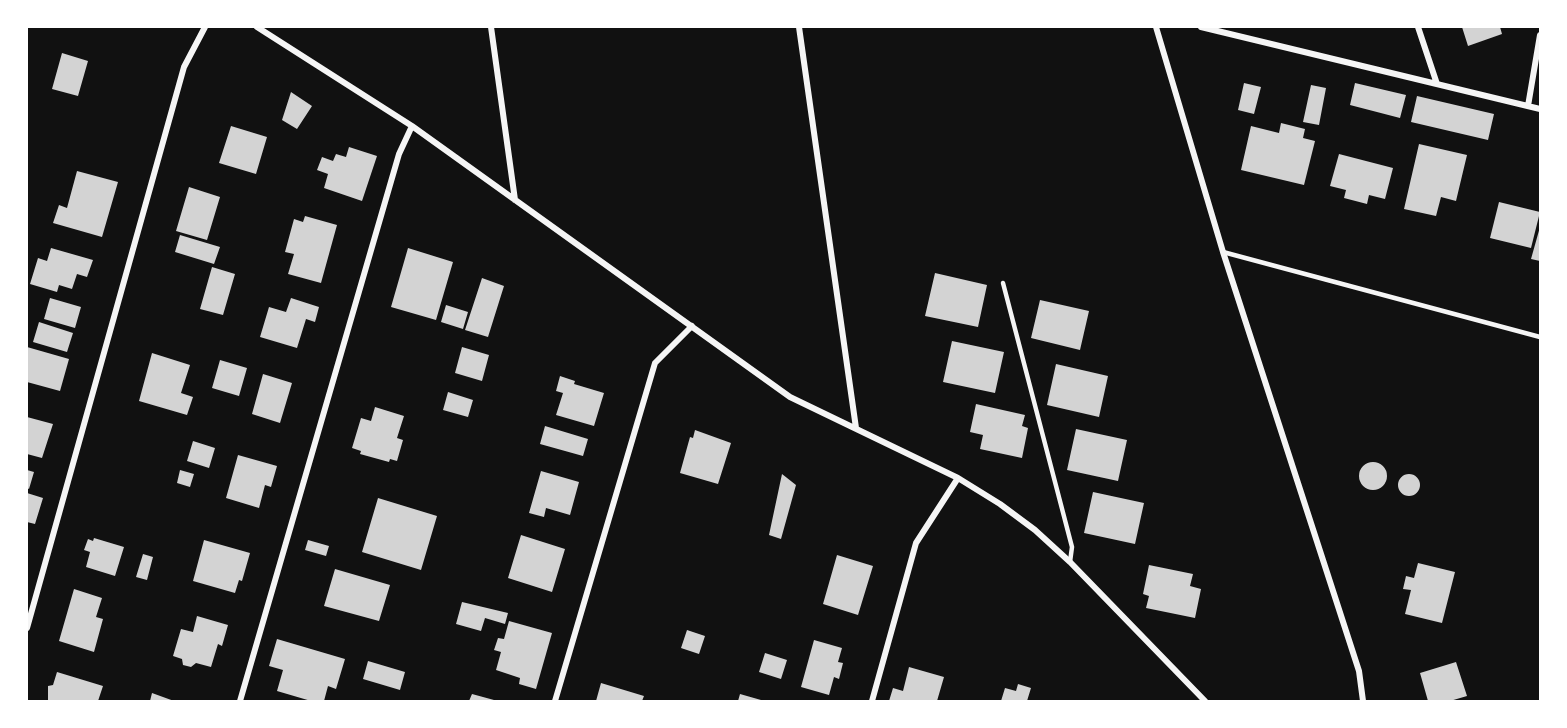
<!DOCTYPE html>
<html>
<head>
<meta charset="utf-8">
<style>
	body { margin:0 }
	#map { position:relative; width:1567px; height:728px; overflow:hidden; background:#111; font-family:Lora,serif }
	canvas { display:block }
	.frame { position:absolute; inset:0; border:28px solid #fff; pointer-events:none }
</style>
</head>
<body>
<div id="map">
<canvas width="1567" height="728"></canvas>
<div class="frame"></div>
</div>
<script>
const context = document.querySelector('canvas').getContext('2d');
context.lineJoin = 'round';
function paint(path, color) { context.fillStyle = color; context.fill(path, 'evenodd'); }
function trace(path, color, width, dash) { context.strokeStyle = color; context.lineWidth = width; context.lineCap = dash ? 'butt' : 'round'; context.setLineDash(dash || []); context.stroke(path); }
const building = new Path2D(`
	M1462,27h38l2,7 -34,12z
	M62,53l26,8 -10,35 -26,-7z
	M1244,83l17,4 -7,27 -16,-4z
	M1355,83l51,12 -6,23 -50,-13z
	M1311,85l15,3 -7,37 -16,-3z
	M291,92l21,14 -15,23 -15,-9z
	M1417,96l77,18 -6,26 -77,-18z
	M1281,123l24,6 -2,9 12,3 -11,44 -63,-15 10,-44 28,7z
	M231,126l36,11 -11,37 -37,-11z
	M1419,144l48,11 -11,46 -15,-4 -5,19 -32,-7z
	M349,147l28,9 -15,45 -38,-13 4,-14 -11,-4 5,-13 11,4 3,-7 10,3z
	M1339,154l54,14 -8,31 -16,-4 -2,9 -23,-6 2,-8 -16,-4z
	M77,171l41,11 -16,55 -49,-14 6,-18 8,3z
	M189,187l31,10 -13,43 -31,-9z
	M1499,202l41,10 -9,36 -41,-10z
	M305,216l32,9 -16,58 -33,-9 6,-20 -9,-2 9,-33 9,3z
	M1540,227v34l-9,-2z
	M180,235l40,12 -6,17 -39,-12z
	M51,248l42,12 -6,17 -10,-3 -5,15 -13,-4 -2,7 -27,-8 8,-26 9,3z
	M408,248l45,14 -17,58 -45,-13z
	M212,267l23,7 -12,41 -23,-6z
	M935,273l52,12 -9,42 -53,-11z
	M482,278l22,8 -16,51 -23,-7z
	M50,298l31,9 -6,21 -31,-9z
	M291,298l28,9 -4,15 -9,-3 -9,29 -37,-11 9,-30 17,5z
	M1040,300l49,11 -9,39 -49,-12z
	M446,305l22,7 -5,17 -22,-7z
	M39,322l34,11 -6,19 -34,-10z
	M952,341l52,11 -9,41 -52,-11z
	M27,347l42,12 -9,32 -33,-9z
	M462,347l27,8 -7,26 -27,-8z
	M152,353l38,12 -9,28 12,4 -6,18 -48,-14z
	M220,360l27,8 -8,28 -27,-8z
	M1056,364l52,12 -9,41 -52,-12z
	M263,374l29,9 -12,40 -28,-9z
	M560,376l15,5 -1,3 30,9 -10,33 -38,-11 7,-22 -7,-2z
	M448,392l25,8 -5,17 -25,-7z
	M976,404l49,11 -3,11 6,2 -6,30 -42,-9 3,-14 -13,-3z
	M375,407l29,9 -7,22 6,2 -6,21 -7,-2 -1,3 -29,-8 1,-3 -9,-3 9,-30 10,3z
	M27,417l26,7 -11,34 -15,-4z
	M545,426l43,13 -5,17 -43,-12z
	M1076,429l51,11 -9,41 -51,-11z
	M695,430l36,13 -13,41 -38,-11 10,-36 3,1z
	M193,441l22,7 -6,20 -22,-7z
	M238,455l39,11 -6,21 -6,-2 -6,23 -33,-10z
	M1359 476a14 14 0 1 1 28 0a14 14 0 1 1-28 0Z
	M27,470l7,2 -5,17 -2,-1z
	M180,470l14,4 -4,13 -13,-4z
	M541,471l38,11 -9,33 -24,-7 -2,9 -15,-4z
	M782,474l14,11 -15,54 -12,-4z
	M1398 485a11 11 0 1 1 22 0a11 11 0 1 1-22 0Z
	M1093,492l51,11 -9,41 -51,-11z
	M27,493l16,5 -8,26 -8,-2z
	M378,498l59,18 -16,54 -59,-18z
	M521,535l44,14 -13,43 -44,-14z
	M94,538l30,9 -9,29 -29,-9 4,-15 -6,-2 4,-11 5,2z
	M204,540l46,13 -8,28 -3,-1 -4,13 -42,-12z
	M308,540l21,6 -3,10 -21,-6z
	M143,554l10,3 -6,23 -11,-3z
	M837,555l36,11 -15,49 -35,-11z
	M1418,563l37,9 -13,51 -37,-9 6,-24 -8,-1 3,-13 8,2z
	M1149,565l44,9 -3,12 11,3 -6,29 -49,-10 3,-12 -6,-2z
	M335,569l55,16 -11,36 -55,-15z
	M74,589l28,9 -6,19 7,2 -9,33 -35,-11z
	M462,602l46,11 -3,11 -20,-6 -4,13 -25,-7z
	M197,616l31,9 -6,21 -4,-2 -7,23 -15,-4 -5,4 -8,-2 -1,-6 -9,-3 8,-27 12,3z
	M509,621l43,12 -16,56 -17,-5 1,-6 -24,-8 5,-18 -7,-2 4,-12 6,1z
	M687,630l18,6 -6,18 -18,-6z
	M277,639l68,20 -9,30 -8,-3 -4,15h-13l-34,-10 6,-21 -14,-4z
	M814,640l28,8 -4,14 5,1 -4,16 -5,-2 -5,18 -28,-8z
	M765,653l22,7 -6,19 -22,-7z
	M368,661l37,11 -5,18 -37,-11z
	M1456,662l11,34 -17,5h-22l-8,-28z
	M909,667l35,10 -7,24h-48l4,-13 10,3z
	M57,672l46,14 -5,15h-50v-15l5,-1z
	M601,683l43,13 -2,5h-46z
	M1018,684l13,4 -4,13h-26l4,-13 11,3z
	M152,693l22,8h-24z
	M472,694l22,6v1h-25z
	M740,694l21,6v1h-23z`);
const service = new Path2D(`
	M1223,252l317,85
	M1003,283l69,264 -2,15`);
const minor = new Path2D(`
	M257,27l155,99 378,271 168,81 42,26 35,26 35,32 135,139
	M491,27l24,173
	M799,27l57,401
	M1156,27l67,225 136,419 4,30
	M1201,27l339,82
	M1418,27l19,57
	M1528,106l12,-71
	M27,628l157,-561 21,-40
	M240,701l159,-547 13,-28
	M555,701l100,-338 37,-37
	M872,701l44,-158 42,-65`);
paint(building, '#d3d3d3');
trace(service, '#f5f5f5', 4.5);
trace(minor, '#f5f5f5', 6);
</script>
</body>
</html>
